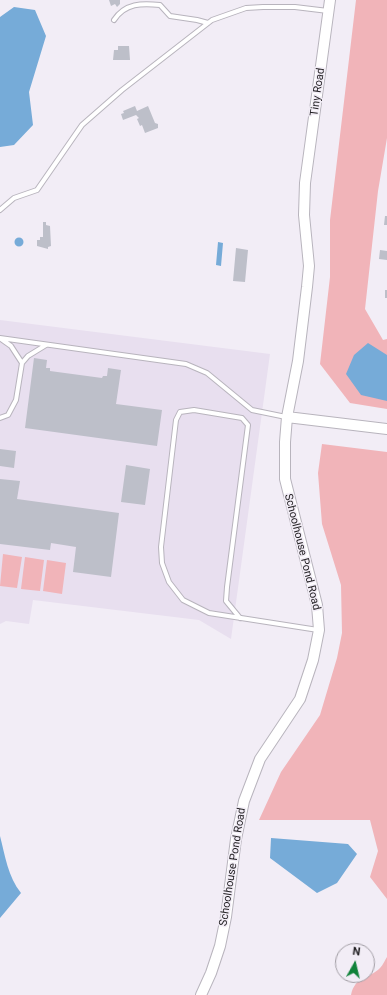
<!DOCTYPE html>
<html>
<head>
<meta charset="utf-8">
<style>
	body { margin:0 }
	#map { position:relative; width:387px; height:995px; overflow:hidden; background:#f2edf6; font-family:Roboto,sans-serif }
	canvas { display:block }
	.north { position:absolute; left:335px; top:943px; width:40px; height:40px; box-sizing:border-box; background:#f2edf6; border:1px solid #a09ca3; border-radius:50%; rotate:8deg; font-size:11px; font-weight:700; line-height:16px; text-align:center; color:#252326 }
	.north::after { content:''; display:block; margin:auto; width:14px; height:18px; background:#10823a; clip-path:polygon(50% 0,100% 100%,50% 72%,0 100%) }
</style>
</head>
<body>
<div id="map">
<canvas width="387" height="995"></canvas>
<div class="north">N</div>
</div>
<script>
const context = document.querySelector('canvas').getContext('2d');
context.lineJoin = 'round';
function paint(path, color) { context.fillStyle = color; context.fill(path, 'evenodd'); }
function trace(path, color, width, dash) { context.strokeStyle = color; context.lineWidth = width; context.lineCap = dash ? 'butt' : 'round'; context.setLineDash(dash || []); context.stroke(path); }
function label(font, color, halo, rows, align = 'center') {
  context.font = font + ' Roboto,sans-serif'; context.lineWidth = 3; context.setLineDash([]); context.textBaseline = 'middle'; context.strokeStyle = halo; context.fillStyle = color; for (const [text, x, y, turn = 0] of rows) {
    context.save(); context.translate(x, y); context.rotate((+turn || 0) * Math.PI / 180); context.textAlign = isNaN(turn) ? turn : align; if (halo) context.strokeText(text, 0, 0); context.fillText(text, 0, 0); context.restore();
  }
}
const built = new Path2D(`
	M0,320l270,34 -39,285 -32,-19 -166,-20 -4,24 -23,-3 -6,3z`);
const green = new Path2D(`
	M356,0h31v138l-9,53 -13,118 18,31 4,-1v70l-37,-6 -30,-39 10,-87v-57z
	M322,444l65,8v447l-17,-22 8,-26 -8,-31h-111l22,-48 39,-57 17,-57 5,-25 -1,-48 -19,-61 -4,-51z
	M3,554l19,3 -5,31 -17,-2z
	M25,557l19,3 -4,31 -19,-2z
	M47,560l19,3 -4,31 -19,-3z
	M387,957v38h-36c4,-19 18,-16 29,-27 3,-3 5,-8 7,-11z`);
const water = new Path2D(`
	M14,7l21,3 11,26 -17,56 4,33 -19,20 -14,2v-130z
	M14.5 242a4.5 4.5 0 1 1 9 0a4.5 4.5 0 1 1-9 0Z
	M218,242l5,1 -2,23 -5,-1z
	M368,343l19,12v46l-26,-6 -15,-21 8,-19z
	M0,836c5,19 8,41 21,57l-21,25z
	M271,838l77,6 9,10 -20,29 -20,10 -47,-35z`);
const building = new Path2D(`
	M109,0h11v4l-3,3 -2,-3 -4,2z
	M118,46h11l1,14h-17l1,-10h4z
	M135,106l2,5 11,-5 7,17 3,1v4l-13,5 -3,-8 -2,1 -3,-7 2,-1 -3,-3 -13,5 -2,-6 3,-1 -1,-2z
	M385,216h2v9h-3z
	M43,222h3v3l4,1 1,20 -3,1v2l-11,-3v-6h3v-3h3z
	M236,248l12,2 -3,32 -12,-1z
	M380,250l7,1v9l-8,-1z
	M385,290h2v8h-2z
	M34,358l13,2 -1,8h4v3l52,7 1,-2h4l1,-8 13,2 -5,34 46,6 -5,36 -132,-18z
	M0,449l16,2 -2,17 -14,-2z
	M126,465l24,4 -5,36 -24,-3z
	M0,479l20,2 -3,18 102,14 -8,64 -38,-5 3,-25 -25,-4 -1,7 -50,-6z`);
const service = new Path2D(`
	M114,20c11,-17 28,-17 46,-15l10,11 27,4 11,3
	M0,210l14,-12 23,-8 45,-65 40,-35 90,-70 34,-12 17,-1h32l33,4
	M0,338l186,26 21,9 45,37 34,7
	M1,339l10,7 11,17
	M0,418l8,-3 8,-15 6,-37 6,-7 18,-11
	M240,618l-14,-17 1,-14 21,-162 -6,-7 -48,-8 -14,2 -4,8 -15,127 1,16 7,19 14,18 26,13 109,17`);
const tertiary = new Path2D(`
	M287,417l100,12
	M201,995l10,-22 9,-27 6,-29 10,-78 8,-38 16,-42 40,-60 13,-39 6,-30 -2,-25 -32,-126v-37l2,-25 11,-56 9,-74 2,-21 -5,-51 1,-32 25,-183`);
const streetNames = [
	["Tiny Road",318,92,-82],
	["Schoolhouse Pond Road",302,552,76],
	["Schoolhouse Pond Road",233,867,-81]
];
paint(built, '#e8dfef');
paint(green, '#f1b4b9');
paint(water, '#76abd8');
paint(building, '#bdbfc9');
trace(service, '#b8b4bd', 6);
trace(tertiary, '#b8b4bd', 12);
trace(service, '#fff', 4);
trace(tertiary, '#fff', 10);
label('11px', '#252326', '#f2edf6', streetNames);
</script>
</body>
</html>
